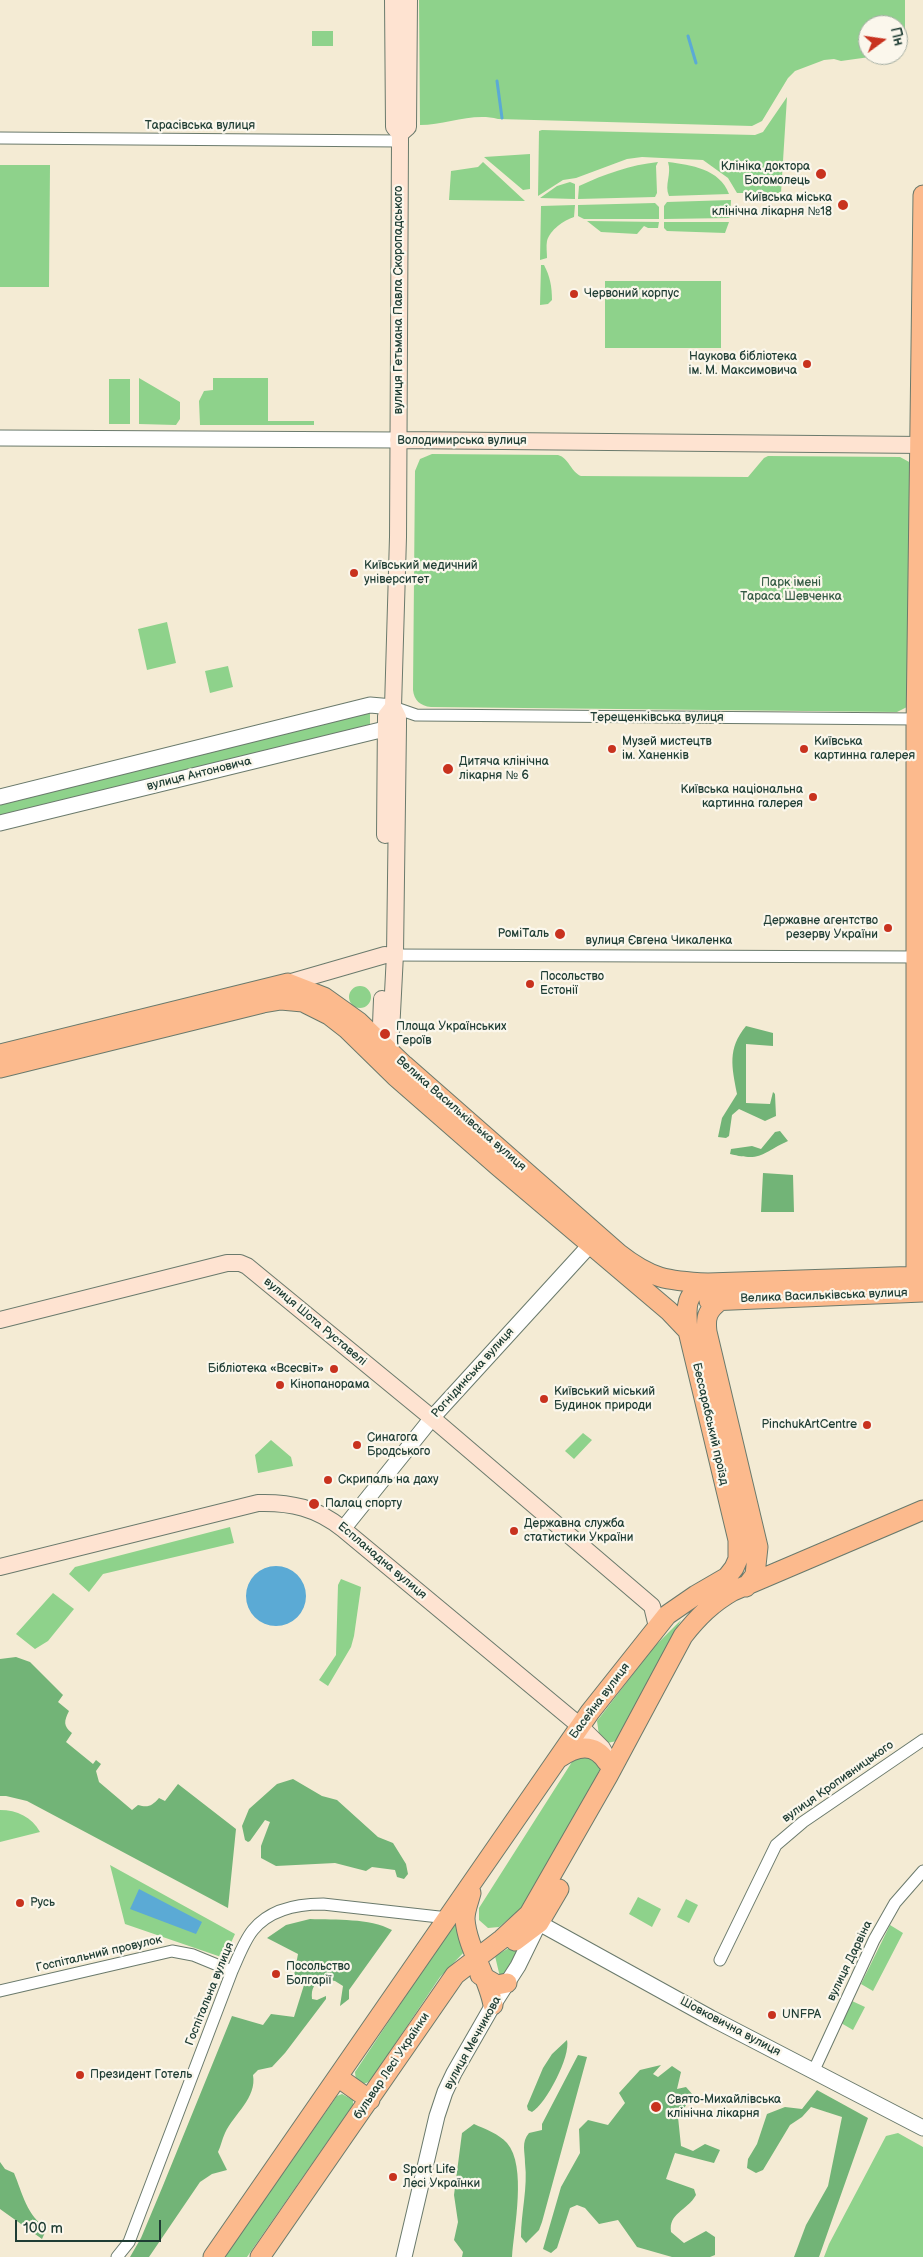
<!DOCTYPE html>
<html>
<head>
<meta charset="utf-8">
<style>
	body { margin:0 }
	#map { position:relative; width:923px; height:2257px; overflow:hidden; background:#f4ebd4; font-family:"Balsamiq Sans",sans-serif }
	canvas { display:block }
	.north { position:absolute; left:858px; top:15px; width:50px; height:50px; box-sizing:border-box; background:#fbf7ec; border:1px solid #a3ada2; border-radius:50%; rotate:76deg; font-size:14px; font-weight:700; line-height:20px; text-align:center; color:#1f3d34 }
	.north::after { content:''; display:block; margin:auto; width:18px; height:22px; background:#c8321e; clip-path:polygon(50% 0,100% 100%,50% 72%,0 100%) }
	.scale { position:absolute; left:15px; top:2220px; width:146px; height:22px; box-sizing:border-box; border:2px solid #1f3d34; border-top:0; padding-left:6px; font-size:15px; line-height:18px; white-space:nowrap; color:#1f3d34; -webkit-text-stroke:4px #fbf7ec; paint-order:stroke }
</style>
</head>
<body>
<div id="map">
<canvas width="923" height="2257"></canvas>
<div class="north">Пн</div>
<div class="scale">100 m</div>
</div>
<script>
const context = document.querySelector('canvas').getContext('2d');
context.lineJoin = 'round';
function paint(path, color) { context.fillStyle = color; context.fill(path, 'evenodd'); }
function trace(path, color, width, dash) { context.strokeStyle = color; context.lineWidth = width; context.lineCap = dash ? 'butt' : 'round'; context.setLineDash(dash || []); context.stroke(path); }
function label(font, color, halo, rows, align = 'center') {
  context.font = font + ' "Balsamiq Sans",sans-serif'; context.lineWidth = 4.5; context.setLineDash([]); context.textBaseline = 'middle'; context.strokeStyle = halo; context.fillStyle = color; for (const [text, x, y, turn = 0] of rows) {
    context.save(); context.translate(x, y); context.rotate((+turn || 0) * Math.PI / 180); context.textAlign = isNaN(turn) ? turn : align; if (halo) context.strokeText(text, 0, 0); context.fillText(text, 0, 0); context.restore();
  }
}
const green = new Path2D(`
	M419,0h486v48h-7v-23h-30v30h16l-43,6 -7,-2 -10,1 -29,11 -7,7 -26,43 -10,5 -254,-7c-25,-7 -52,6 -78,6z
	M312,31h21v15h-21z
	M787,97l-6,96h-44l-9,-15 -25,-18 -61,-3 -15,2 -51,19 -13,2 -25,16 1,-65 3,-1 213,5 8,-3z
	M530,154v35l-7,1 -39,-33z
	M483,162l42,39 -76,-1 2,-29 27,-4z
	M658,162l-2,4 1,27 -2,4 -77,2 1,-13c26,-12 51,-21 79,-24z
	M668,162c23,3 52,7 61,32l-60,2c-5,-11 3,-22 -1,-34z
	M0,165h50l-1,122h-49z
	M570,182l5,2v15l-35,-1 17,-12z
	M731,200l-1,18 -66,1v-13l3,-4z
	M655,203l4,4v12h-75l-6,-3v-11z
	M575,205l-1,12c-10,3 -24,13 -27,24 -1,5 0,12 0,17l-7,2 1,-54z
	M587,221l72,1 -1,6h-10l-4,-2 -7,8 -36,-2z
	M664,222h65l-4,11 -58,-2 -3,-3z
	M541,265h3c6,11 8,22 8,35l-4,4 -8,1z
	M605,281h116v67h-116z
	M139,378l41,24v17l-4,6 -37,-1z
	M213,378h55v43h46v4h-114l-1,-24 5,-10 9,-1z
	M109,379h21v45h-21z
	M432,454l126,1c11,3 13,17 23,21l167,1 16,-19 4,-2 132,1 11,6 -2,243 -12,6 -466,-5c-11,-1 -17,-7 -18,-17l2,-219 5,-12z
	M167,622l9,41 -29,7 -9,-41z
	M228,666l5,21 -23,6 -5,-22z
	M370,705v27l-370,91v-26z
	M349 997a11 11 0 1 1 22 0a11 11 0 1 1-22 0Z
	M583,1433l9,7 -18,19 -9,-8z
	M271,1440l20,17 2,9 -35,7 -3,-18z
	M230,1527l4,16 -131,31 -14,18 -20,-18 6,-7z
	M341,1579l20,8 -7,49 -3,11 -23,39 -9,-6 17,-25 2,-70z
	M53,1593l21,16 -26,32 -13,8 -19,-15z
	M681,1620l-64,121 -10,2 -8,-8 -2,-14 57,-74z
	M581,1751l21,15 -2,4 -75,135 -26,22 -11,1 -9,-8v-12l98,-154z
	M0,1810c17,0 32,7 40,22l-40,10z
	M110,1865l125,69 -11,24 -99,-34z
	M638,1897l23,12 -9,18 -23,-13z
	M686,1899l12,6 -9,18 -12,-6z
	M457,1919l11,29 -28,29 -70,104c-5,3 -8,4 -14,0l-1,-9z
	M890,1925l13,8 -30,58 -12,-7z
	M516,1944l6,3 -16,29 -6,1 -5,-21z
	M852,2001l13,6 -12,23 -12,-7z
	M342,2094l11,6v5l-106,152h-23l113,-161z
	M898,2133l25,14v110h-99l5,-13 57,-108z`);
const forest = new Path2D(`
	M746,1026l27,7v13l-27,-2v59l24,1 3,-12 2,2 1,22 -11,5 -26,-12 -7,6 -3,21 -3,2 -8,-1 4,-19 15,-24c-5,-27 -10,-45 9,-68z
	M780,1131l8,10c-27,12 -25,21 -58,13l1,-5 21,-3 9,3 14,-17z
	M763,1173l30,2 1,37h-33z
	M16,1657l14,5 33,33 -5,7 11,9c-5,10 -6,15 3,22l-6,9 27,22 3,-4 5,4 -5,7 3,11 33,28 6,-5c10,3 14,1 21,-7l6,3 13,-17 58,45 -8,79 -201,-107 -21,-5h-6v-137z
	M293,1779l29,17 15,4 41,37 15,6 13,21 2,10 -4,5 -7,-2 -2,-7 -23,-3 -6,4 -31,-8 -59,3 -15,-8v-12l9,-24 -5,-2 -15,21 -2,1 -3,-2 -3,-14 7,-17 28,-25z
	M310,1919c26,1 59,-1 82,11l-43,60v9l-9,7 3,-20 -8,-5 -12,-2c-9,5 -12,9 -11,20l5,1 9,-4v3l-41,54 -13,14 -14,3 -5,5c4,23 -19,39 -28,58 -3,6 -4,13 -7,19l9,18 -15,4 -12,8 -51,75h-19l11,-19 21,-50 70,-172 31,9 8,-11 23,3 10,-32 -11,-4 5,-27 -31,-16 19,-13z
	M567,2040c4,16 -21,64 -35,72l-4,-2 -1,-4 16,-38 9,-14z
	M578,2055l9,2 -45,165 -3,8 -13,13 -5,-6c0,-25 7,-49 4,-74 0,-11 -4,-21 4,-30l13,-3v-6z
	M661,2065l-8,9 5,3 14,-11 9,6 -4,17 9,-2 7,8 -15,22 3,29 12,5 12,-7 15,6 -6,13 -39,-10 -9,26 28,10 2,6c-9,16 -28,18 -25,37l13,11 22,-12 9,6v18l-5,2h-38l-35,-10 -19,-27 -19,4 -14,-16 -8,-3 -7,3 -13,40 -6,5 -8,-4 18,-62 19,-34 -1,-24 9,-9 20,5 17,-22 -6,-10 21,-23z
	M817,2090l51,28 -49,139h-25l12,-32 22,-39 14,-69 -31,-10 -9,10 -12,8 -27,45 -7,3 -9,-5 1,-9 9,-15 10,-30 18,-7 17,2z
	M474,2124c11,5 25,10 33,19 20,23 7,85 5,114h-50l1,-5 -9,-12 4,-18 -4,-27 8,-62z
	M0,2162l5,7 9,4c8,19 13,44 33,55l-5,11 -42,-30z`);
const water = new Path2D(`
	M246 1596a30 30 0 1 1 60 0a30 30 0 1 1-60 0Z
	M139,1889l63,33 -6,12 -66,-25z`);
const stream = new Path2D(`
	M688,36l8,27
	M497,81l5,37`);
const minor = new Path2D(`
	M0,138l400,3
	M393,707l23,8 501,4
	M389,955l531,2
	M720,1960l56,-115 27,-23 120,-82
	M0,1991l172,-40 21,4 39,16
	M814,2070l60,-130 21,-37 28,-32
	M117,2257l12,-15 103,-271c6,-13 12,-30 21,-41 17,-21 45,-26 70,-26l125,14`);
const tertiary = new Path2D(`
	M0,438l398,2
	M0,797l370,-92 23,2
	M0,823l397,-97
	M343,1529l89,-111 158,-173
	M539,1923l172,95 212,110
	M404,2257l33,-141 8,-24 9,-19 39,-68 25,-39 21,-43`);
const secondary = new Path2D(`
	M400,134l8,-7 1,-127
	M398,440l525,5
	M385,835l1,-119 7,-9
	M288,983l97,-28
	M380,1049l2,-50
	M384,1059l6,-7 5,-98 3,-228v-9l-5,-10 5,-170 2,-396v-7l-6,-7 -1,-127
	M0,1320l227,-57h13l7,3 185,152 220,188 5,21
	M0,1567l258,-64c33,-1 59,5 85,26l237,197 22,22 5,9`);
const primary = new Path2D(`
	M0,1054l288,-71 36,14 35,25 45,43 214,188c33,26 49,28 90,30l215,-7
	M0,1068l263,-65 18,-3 22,2 26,13 18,14 48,47 103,90 171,145 19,20
	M708,1283c-24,10 -22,25 -20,48l50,209 5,11
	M916,1292v-565l7,-532
	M721,1300c-13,10 -16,16 -14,32l51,215 -3,28 -9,12
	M709,1301l214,-9
	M559,1758c18,-12 35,-16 48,4
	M471,1893c-2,8 -6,17 -6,26 2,29 23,57 28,86
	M515,1941l24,-18 20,-34
	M480,1975l17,10 10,-2
	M339,2078l31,22
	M213,2257l377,-545 77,-97 29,-20 31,-18 7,-9 4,-9v-19
	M260,2257l195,-282 47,-36 27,-25 79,-138 75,-140c15,-19 29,-33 50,-45l190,-81`);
const markers = [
	[821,174,6,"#c8321e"],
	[843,205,6,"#c8321e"],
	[574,294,5,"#c8321e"],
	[807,364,5,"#c8321e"],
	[354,573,5,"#c8321e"],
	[612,749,5,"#c8321e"],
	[804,749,5,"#c8321e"],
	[448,769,6,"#c8321e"],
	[813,797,5,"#c8321e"],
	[888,928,5,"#c8321e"],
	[560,934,6,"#c8321e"],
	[530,984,5,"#c8321e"],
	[385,1034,6,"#c8321e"],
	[334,1369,5,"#c8321e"],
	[280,1385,5,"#c8321e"],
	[544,1399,5,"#c8321e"],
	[867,1425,5,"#c8321e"],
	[357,1445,5,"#c8321e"],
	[328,1480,5,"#c8321e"],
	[314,1504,6,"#c8321e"],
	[514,1531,5,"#c8321e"],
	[20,1903,5,"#c8321e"],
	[276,1974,5,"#c8321e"],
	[772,2015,5,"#c8321e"],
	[80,2075,5,"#c8321e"],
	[656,2107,6,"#c8321e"],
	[393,2177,5,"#c8321e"]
];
const streetNames = [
	["Тарасівська вулиця",200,126],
	["вулиця Гетьмана Павла Скоропадського",399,300,-90],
	["Володимирська вулиця",462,441],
	["Терещенківська вулиця",657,718],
	["вулиця Антоновича",199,774,-14],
	["вулиця Євгена Чикаленка",659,941],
	["Велика Васильківська вулиця",461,1114,41],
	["Велика Васильківська вулиця",824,1296,-2],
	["вулиця Шота Руставелі",315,1322,40],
	["Рогнідинська вулиця",473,1373,-48],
	["Бессарабський проїзд",710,1424,77],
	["Еспланадна вулиця",382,1561,40],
	["Басейна вулиця",600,1701,-53],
	["вулиця Кропивницького",838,1782,-35],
	["Госпітальний провулок",99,1954,-13],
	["вулиця Дарвіна",850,1961,-64],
	["Госпітальна вулиця",210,1994,-68],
	["Шовковична вулиця",730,2027,28],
	["вулиця Мечникова",473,2043,-61],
	["бульвар Лесі Українки",392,2066,-56]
];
const poiNames = [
	["Клініка доктора",810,167,"right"],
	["Богомолець",810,181,"right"],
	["Київська міська",832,198,"right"],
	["клінічна лікарня №18",832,212,"right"],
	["Червоний корпус",584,294],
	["Наукова бібліотека",797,357,"right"],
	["ім. М. Максимовича",797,371,"right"],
	["Київський медичний",364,566],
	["університет",364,580],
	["Музей мистецтв",622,742],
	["ім. Ханенків",622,756],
	["Київська",814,742],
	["картинна галерея",814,756],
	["Дитяча клінічна",459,762],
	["лікарня № 6",459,776],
	["Київська національна",803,790,"right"],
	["картинна галерея",803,804,"right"],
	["Державне агентство",878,921,"right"],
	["резерву України",878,935,"right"],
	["РоміТаль",549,934,"right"],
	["Посольство",540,977],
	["Естонії",540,991],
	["Площа Українських",396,1027],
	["Героїв",396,1041],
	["Бібліотека «Всесвіт»",324,1369,"right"],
	["Кінопанорама",290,1385],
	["Київський міський",554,1392],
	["Будинок природи",554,1406],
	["PinchukArtCentre",857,1425,"right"],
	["Синагога",367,1438],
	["Бродського",367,1452],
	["Скрипаль на даху",338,1480],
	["Палац спорту",325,1504],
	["Державна служба",524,1524],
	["статистики України",524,1538],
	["Русь",30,1903],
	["Посольство",286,1967],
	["Болгарії",286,1981],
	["UNFPA",782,2015],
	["Президент Готель",90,2075],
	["Свято-Михайлівська",667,2100],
	["клінічна лікарня",667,2114],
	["Sport Life",403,2170],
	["Лесі Українки",403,2184]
];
const parkNames = [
	["Парк імені",791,583],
	["Тараса Шевченка",791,597]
];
paint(green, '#8ed28b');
paint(forest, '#72b477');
paint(water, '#5baad5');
trace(stream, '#5baad5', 3);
trace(minor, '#6a7a6c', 13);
trace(tertiary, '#6a7a6c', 17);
trace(secondary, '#6a7a6c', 18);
trace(primary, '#6a7a6c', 21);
trace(minor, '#fff', 11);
trace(tertiary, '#fff', 15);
trace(secondary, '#fee3d1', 16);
trace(primary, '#fcba8d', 19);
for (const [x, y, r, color] of markers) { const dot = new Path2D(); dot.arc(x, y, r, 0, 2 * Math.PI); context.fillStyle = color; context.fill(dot); trace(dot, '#fbf7ec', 2); }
label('12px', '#1f3d34', '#fbf7ec', streetNames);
label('12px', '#1f3d34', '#fbf7ec', poiNames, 'left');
label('12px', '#355b45', '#fbf7ec', parkNames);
</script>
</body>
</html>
